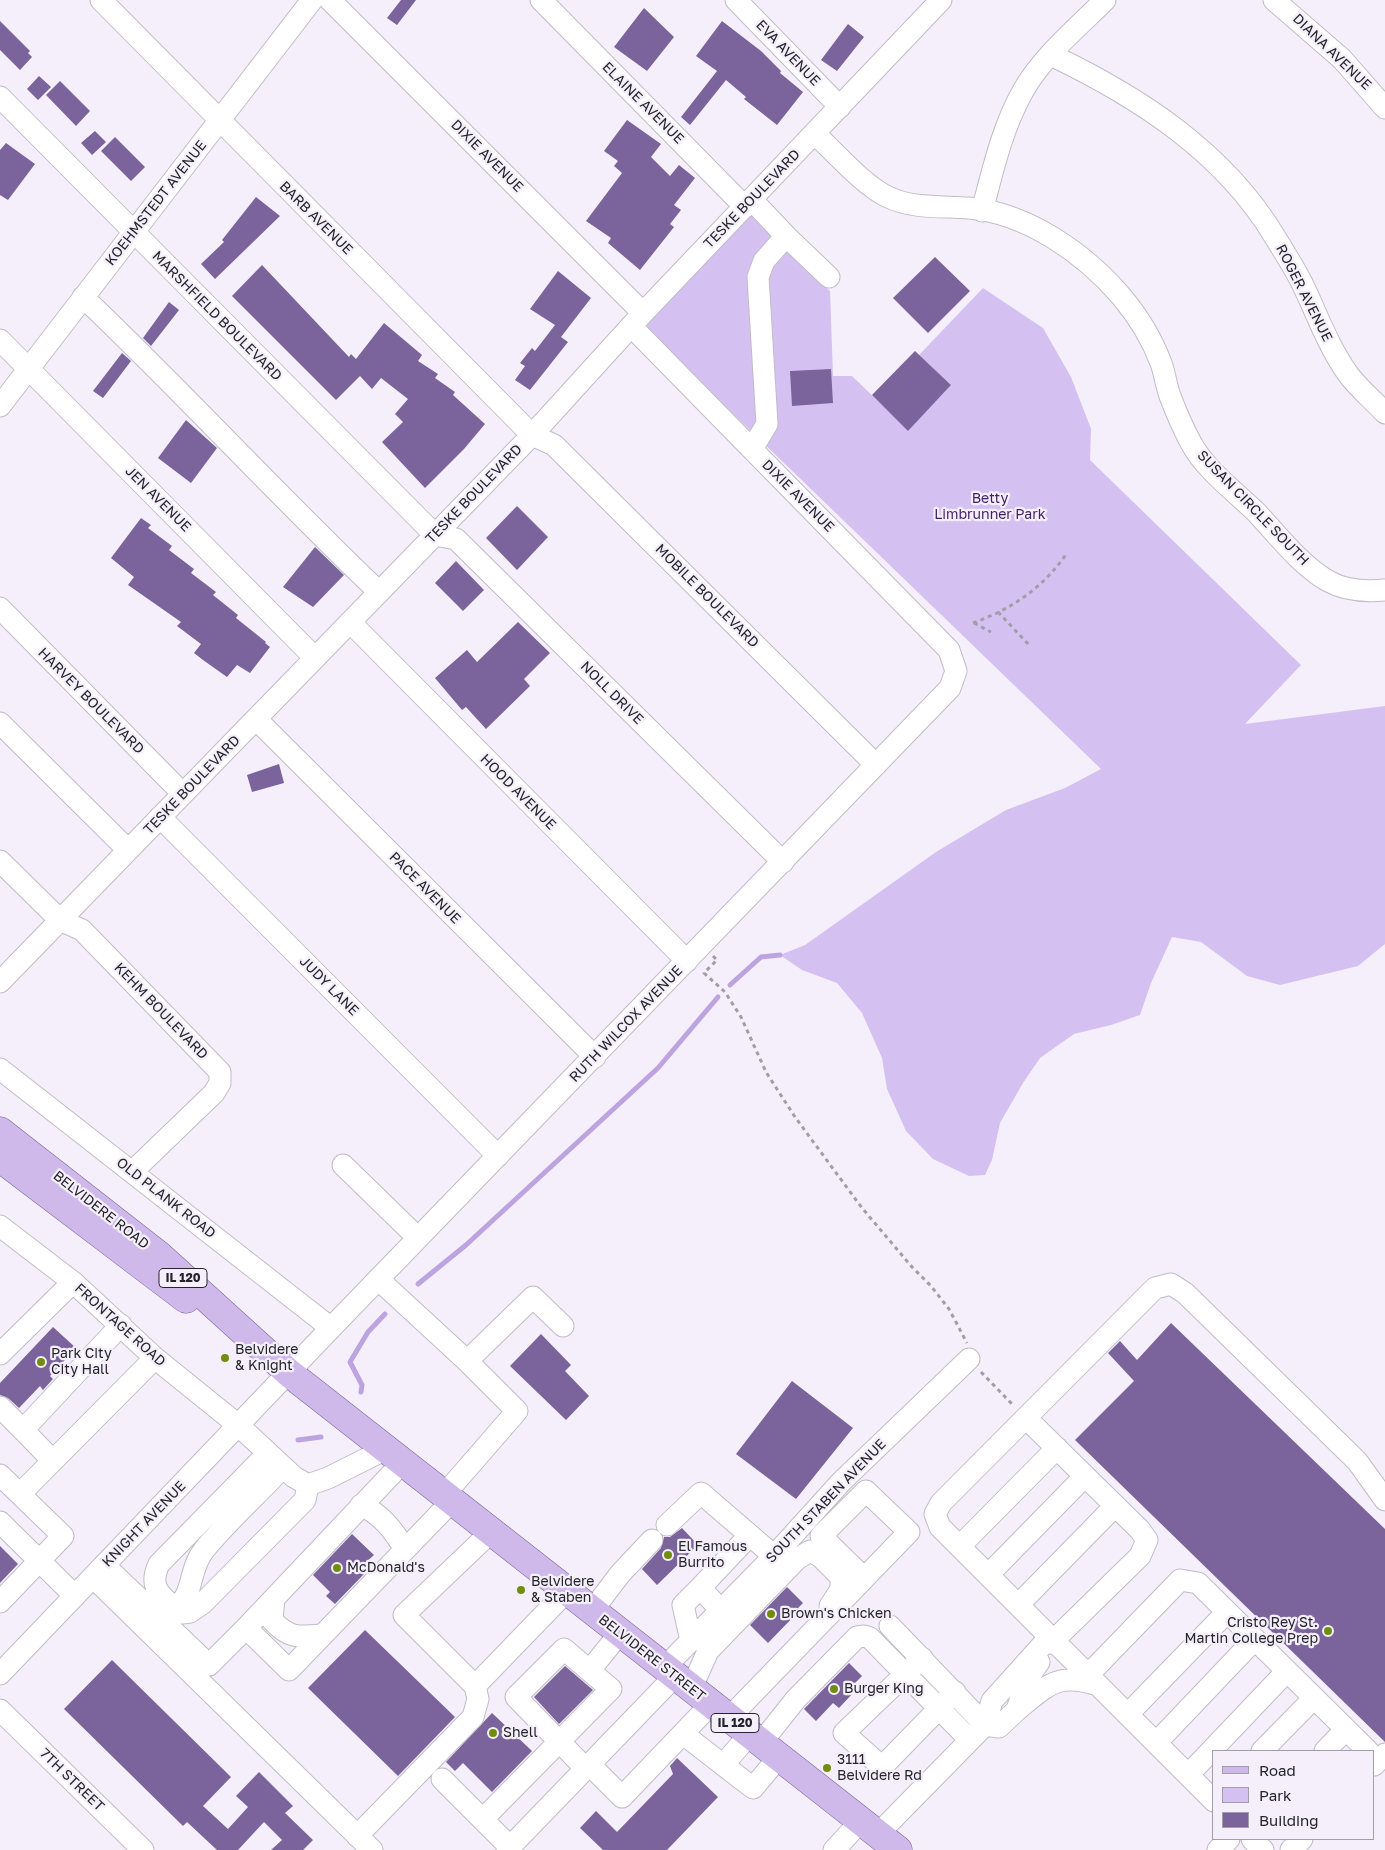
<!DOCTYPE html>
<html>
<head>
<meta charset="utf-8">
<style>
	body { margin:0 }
	#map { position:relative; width:1385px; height:1850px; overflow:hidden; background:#f4effb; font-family:"Golos Text",sans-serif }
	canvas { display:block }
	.legend { position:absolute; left:1212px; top:1750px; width:162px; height:90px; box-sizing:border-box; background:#f4effb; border:1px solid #a19ea7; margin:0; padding:6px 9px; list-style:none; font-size:15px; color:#252428 }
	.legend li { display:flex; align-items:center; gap:10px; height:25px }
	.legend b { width:25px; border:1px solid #a19ea7 }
</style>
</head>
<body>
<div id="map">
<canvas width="1385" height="1850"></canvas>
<ul class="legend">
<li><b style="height:6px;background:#ceb9ea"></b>Road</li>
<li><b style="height:14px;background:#d5c1f1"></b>Park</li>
<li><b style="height:14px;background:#7b639b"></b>Building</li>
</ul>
</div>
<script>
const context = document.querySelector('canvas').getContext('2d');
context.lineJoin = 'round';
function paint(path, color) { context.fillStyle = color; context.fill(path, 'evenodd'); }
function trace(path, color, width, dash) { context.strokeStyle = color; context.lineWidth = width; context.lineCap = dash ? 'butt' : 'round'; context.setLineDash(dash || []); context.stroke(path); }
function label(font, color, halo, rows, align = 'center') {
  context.font = font + ' "Golos Text",sans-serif'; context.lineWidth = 4.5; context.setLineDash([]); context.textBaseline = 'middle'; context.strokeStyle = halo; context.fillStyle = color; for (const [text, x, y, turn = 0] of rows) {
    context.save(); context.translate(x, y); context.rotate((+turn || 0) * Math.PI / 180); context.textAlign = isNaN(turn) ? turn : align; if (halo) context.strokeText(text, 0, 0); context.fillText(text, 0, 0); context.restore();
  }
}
const green = new Path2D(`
	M750,214l80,77 3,85h19l56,54 43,-45 -32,-30 64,-67 60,40 28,49 20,52 -1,31 211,205 -56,59 140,-18v238l-27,22 -78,19 -33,-9 -46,-34 -29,-5 -21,46 -11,32 -29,10 -37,9 -34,24 -17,25 -23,40 -8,37 -7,15 -16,1 -36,-17 -27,-28 -19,-42 -5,-31 -20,-45 -25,-30 -35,-13 -22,-15 25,-10 131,-93 70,-42 59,-22 36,-19 -460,-444z`);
const stream = new Path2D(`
	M730,985l31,-28 19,-2
	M418,1284l48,-39 192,-177 60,-71
	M361,1392l1,-7 -12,-23 18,-30 17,-18
	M298,1440l23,-3`);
const building = new Path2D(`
	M401,0h15l-19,25 -10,-7z
	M644,8l30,29 -27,34 -33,-24z
	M0,21l30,30 -2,2 4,4 -12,13 -20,-20z
	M722,21l39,30 20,20 -1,2 23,19 -26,33 -33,-26 2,-2 -20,-17 -36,45 -9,-8 36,-46 -21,-15z
	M848,24l16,13 -27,34 -16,-11z
	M39,76l12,11 -13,13 -11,-11z
	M60,81l30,30 -14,15 -30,-31z
	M627,120l34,24 -10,13 19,19 9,-11 16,13 -21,27 7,5 -11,14 4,3 -34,43 -32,-27 3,-5 -25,-17 36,-48 -8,-7 4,-5 -14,-10z
	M95,131l11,11 -14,13 -11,-12z
	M115,137l30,30 -14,14 -30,-30z
	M6,143l29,21 -27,36 -8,-5v-45z
	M256,197l24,19 -65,63 -14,-15 23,-22 -2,-2z
	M935,257l35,34 -42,42 -35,-35z
	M262,265l87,92 2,-3 5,5 28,-36 38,32 -4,6 20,13 -3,4 20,14 -2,3 32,29 -21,25 -39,39 -43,-46 21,-20 -8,-8 13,-15 -27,-21 -9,11 -12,-13 -24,24 -104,-104z
	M558,271l33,27 -30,39 7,5 -38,48 -15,-10 10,-14 -5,-3 12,-15 3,3 20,-26 -25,-16z
	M169,302l10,8 -28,36 -8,-8z
	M915,351l36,34 -43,46 -36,-36z
	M122,353l9,8 -28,37 -10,-7z
	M831,369l2,34 -41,3 -2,-35z
	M186,420l31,28 -26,35 -33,-25z
	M517,506l31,31 -31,33 -31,-32z
	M141,518l10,7 -3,3 24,18 -3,4 25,19 -3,4 25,19 -3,3 25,20 -2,3 30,24 -1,1 5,4 -20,26 -13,-8 -10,12 -24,-17 -9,-7 7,-9 -24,-18 4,-4 -53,-37 6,-8 -23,-19z
	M315,547l29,28 -31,32 -30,-20z
	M456,561l28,29 -21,21 -28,-28z
	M518,622l32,31 -26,26 6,7 -44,43 -20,-22 -4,3 -27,-32 32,-28 10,12z
	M279,764l5,19 -32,9 -5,-17z
	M1171,1323l214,206v213l-310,-302 59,-59 -26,-28 12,-12 17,19z
	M53,1327l23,21 -26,28 3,3 -10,11 -3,-4 -21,22 -11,-10 -8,-3v-12z
	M541,1334l30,31 -6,6 24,25 -23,24 -56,-54z
	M792,1381l61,47 -57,71 -60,-45z
	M682,1528l16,17 -41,40 -15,-16 19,-21 3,-11h6z
	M352,1534l22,21 -10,9 3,3 -5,5 2,2 -29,30 -9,-8 4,-4 -17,-17z
	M0,1546l18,18 -18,19z
	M787,1587l16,16 -5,5 2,2 -32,33 -18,-18z
	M365,1630l90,87 -57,59 -90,-88z
	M112,1660l119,117 -28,29 25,23 20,-22 -12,-11 23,-24 34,34 -8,7 28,27 -10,10h-32l11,-10 -18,-18 -26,28h-21l-30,-28 -4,4 -119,-117z
	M849,1663l13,13 -11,11 4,4 -16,17 -6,-5 -17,18 -12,-12z
	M565,1666l28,24 -34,34 -25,-27z
	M492,1713l40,38 -40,41 -29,-29 -8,8 -9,-9z
	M677,1758l41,39 -51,53h-64l-23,-22 16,-17 21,21 56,-58 -3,-8z`);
const path = new Path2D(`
	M998,612l32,34
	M973,623c39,-14 71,-36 94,-70
	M974,623l17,9
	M713,956l4,4 -13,13 21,19 16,25 25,55 29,45 67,91 50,59 19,19 18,23 18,34
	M981,1372l32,33`);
const minor = new Path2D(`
	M101,0l431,435 22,10 322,320
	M330,0l313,313
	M541,0l204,207
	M736,0l104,107
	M1274,0l68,59 43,49
	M1051,55c88,42 173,97 224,182 9,15 19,30 27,46 15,31 26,63 46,91 10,14 25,26 37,39
	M0,97l435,438 21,4 327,323
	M815,134c21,19 48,51 73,63 25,12 54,9 81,11 58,5 115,45 152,88 16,19 31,43 40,67 4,11 5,22 9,33 6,16 13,32 21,47 14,26 43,48 64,68 22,23 45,54 73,70 18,10 37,11 57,9
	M982,211c11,-41 20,-83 41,-120 18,-33 55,-64 82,-91
	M786,236l43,41
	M83,297c101,96 195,199 296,295
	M0,340l315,318
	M0,406l312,-406
	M752,449l15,-25 -9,-147 6,-16 22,-25 -34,-36
	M0,608l183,186
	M350,622l337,339
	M256,719l339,338
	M0,723l128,127
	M160,817l338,339
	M0,861l60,59 22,10 138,142v11l-6,10 -82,79
	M0,982l532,-547 111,-122 298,-313
	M0,1069l331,259
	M343,1165l75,73
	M0,1226l73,56 82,76 83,67 56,52 14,8 20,-7 58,-29
	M378,1279l89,82 50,50 -73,84
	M0,1354l73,-72
	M467,1361l66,-64 30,29
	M0,1407l23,23 98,-105
	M23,1430l30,31
	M268,1453l-109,111c-9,19 -3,29 13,41h7c15,-14 10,-36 25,-55 24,-29 53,-55 79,-83
	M403,1462l-157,166 43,42 163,-169
	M0,1475l63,61 -63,66
	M20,1494l135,-136
	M361,1505c21,10 32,25 44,44
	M0,1522l75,74
	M667,1525l34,-32 73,63
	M491,1532l-87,83 71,71 92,-95
	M960,1546l97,-98
	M104,1565l105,100 37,-37
	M988,1575l97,-99
	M93,1577l279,273
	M274,1598l-2,22c17,19 27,17 50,15
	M1018,1605l97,-99
	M175,1608l7,5 8,-1 13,-9 102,-103 3,-15
	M721,1610l-21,-22 50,-53
	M592,1611l28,-37 32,-34
	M890,1626l95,99 14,2 18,-17 9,-29 13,-19
	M691,1641l-8,-36 17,-17
	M922,1658l-78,75 38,34 73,-75
	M664,1668l110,-112 67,-74 128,-123
	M590,1670l30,-37
	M0,1674l331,-346 619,-640 6,-17 -7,-21 -318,-324
	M1088,1675l92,-95 18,3 170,168
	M691,1689l17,-38 89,-92 13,-8 11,6 20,20v12l-11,17
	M0,1710l143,140
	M1017,1710c31,-25 40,-38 81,-25
	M1128,1714l99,-102
	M729,1718l180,-186 -43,-41 -45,45 43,42
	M683,1734l70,54 26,-31
	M761,1743l35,-44 61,-62 7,-1 6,2 99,101
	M1156,1743l99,-104
	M1262,1751l52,-53
	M1325,1751l21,-22
	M590,1765l32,32 89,-93
	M723,1765l27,-31
	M1374,1765l11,-11
	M1188,1775l99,-104
	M442,1779l68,68
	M1214,1801l-274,-274 -5,-13 6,-11 214,-215 16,-4 14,9 172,168 28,39
	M483,1819l128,-130 -47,-40 -48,48c23,24 47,48 70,72
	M878,1834l107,-109 7,-24 54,-60 5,2 89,-87 7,-16 -7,-10 -114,-112
	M357,1836l116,-119 5,-18 -3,-13
	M1252,1839l11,11
	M507,1850l168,-174
	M834,1850l27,-29
	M1218,1850l11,-11
	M1291,1850l11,-11`);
const major = new Path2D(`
	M0,1131l160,125 129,117 609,477
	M0,1158l186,141`);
const markers = [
	[225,1358,5,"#708d0d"],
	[41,1362,5,"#708d0d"],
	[668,1555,5,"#708d0d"],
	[337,1568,5,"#708d0d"],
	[521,1590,5,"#708d0d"],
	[771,1614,5,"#708d0d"],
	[1328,1631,5,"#708d0d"],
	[834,1689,5,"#708d0d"],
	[493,1733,5,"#708d0d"],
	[827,1768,5,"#708d0d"]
];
const shields = [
	[183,1278,48],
	[735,1723,48]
];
const shieldNames = [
	["IL 120",183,1278],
	["IL 120",735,1723]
];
const streetNames = [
	["DIANA AVENUE",1332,52,44],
	["EVA AVENUE",788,53,46],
	["ELAINE AVENUE",643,103,45],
	["DIXIE AVENUE",487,156,45],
	["TESKE BOULEVARD",752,199,-46],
	["KOEHMSTEDT AVENUE",156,203,-52],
	["BARB AVENUE",316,218,45],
	["ROGER AVENUE",1304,293,63],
	["MARSHFIELD BOULEVARD",217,316,45],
	["TESKE BOULEVARD",474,494,-46],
	["DIXIE AVENUE",798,496,45],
	["JEN AVENUE",158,499,45],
	["SUSAN CIRCLE SOUTH",1253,508,46],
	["MOBILE BOULEVARD",707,596,45],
	["NOLL DRIVE",612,693,45],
	["HARVEY BOULEVARD",91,701,45],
	["TESKE BOULEVARD",192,785,-46],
	["HOOD AVENUE",518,792,45],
	["PACE AVENUE",425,888,45],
	["JUDY LANE",329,986,45],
	["KEHM BOULEVARD",161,1011,46],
	["RUTH WILCOX AVENUE",626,1024,-46],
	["OLD PLANK ROAD",166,1198,38],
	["BELVIDERE ROAD",101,1210,38],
	["FRONTAGE ROAD",120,1325,42],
	["SOUTH STABEN AVENUE",826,1501,-46],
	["KNIGHT AVENUE",144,1524,-46],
	["BELVIDERE STREET",652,1658,38],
	["7TH STREET",72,1780,44]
];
const parkNames = [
	["Betty",990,499],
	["Limbrunner Park",990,515]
];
const poiNames = [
	["Belvidere",235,1350],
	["& Knight",235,1366],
	["Park City",51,1354],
	["City Hall",51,1370],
	["El Famous",678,1547],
	["Burrito",678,1563],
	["McDonald's",347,1568],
	["Belvidere",531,1582],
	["& Staben",531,1598],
	["Brown's Chicken",781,1614],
	["Cristo Rey St.",1318,1623,"right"],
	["Martin College Prep",1318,1639,"right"],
	["Burger King",844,1689],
	["Shell",503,1733],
	["3111",837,1760],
	["Belvidere Rd",837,1776]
];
paint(green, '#d5c1f1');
trace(stream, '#bda4e0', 5);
paint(building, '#7b639b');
trace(minor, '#c1bcc7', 23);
trace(major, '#7e679d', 29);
trace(path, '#a19ea7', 3, [4, 4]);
trace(minor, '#fff', 21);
trace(major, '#ceb9ea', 28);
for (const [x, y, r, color] of markers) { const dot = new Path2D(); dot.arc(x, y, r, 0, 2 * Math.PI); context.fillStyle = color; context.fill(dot); trace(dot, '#f4effb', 2); }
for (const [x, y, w] of shields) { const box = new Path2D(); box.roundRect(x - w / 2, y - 9.5, w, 19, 4); context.fillStyle = '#f4effb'; context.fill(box); trace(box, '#252428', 1); }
label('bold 12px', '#252428', null, shieldNames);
label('14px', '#252428', '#f4effb', streetNames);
label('14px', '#411e65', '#f4effb', parkNames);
label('14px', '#252428', '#f4effb', poiNames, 'left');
</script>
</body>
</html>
